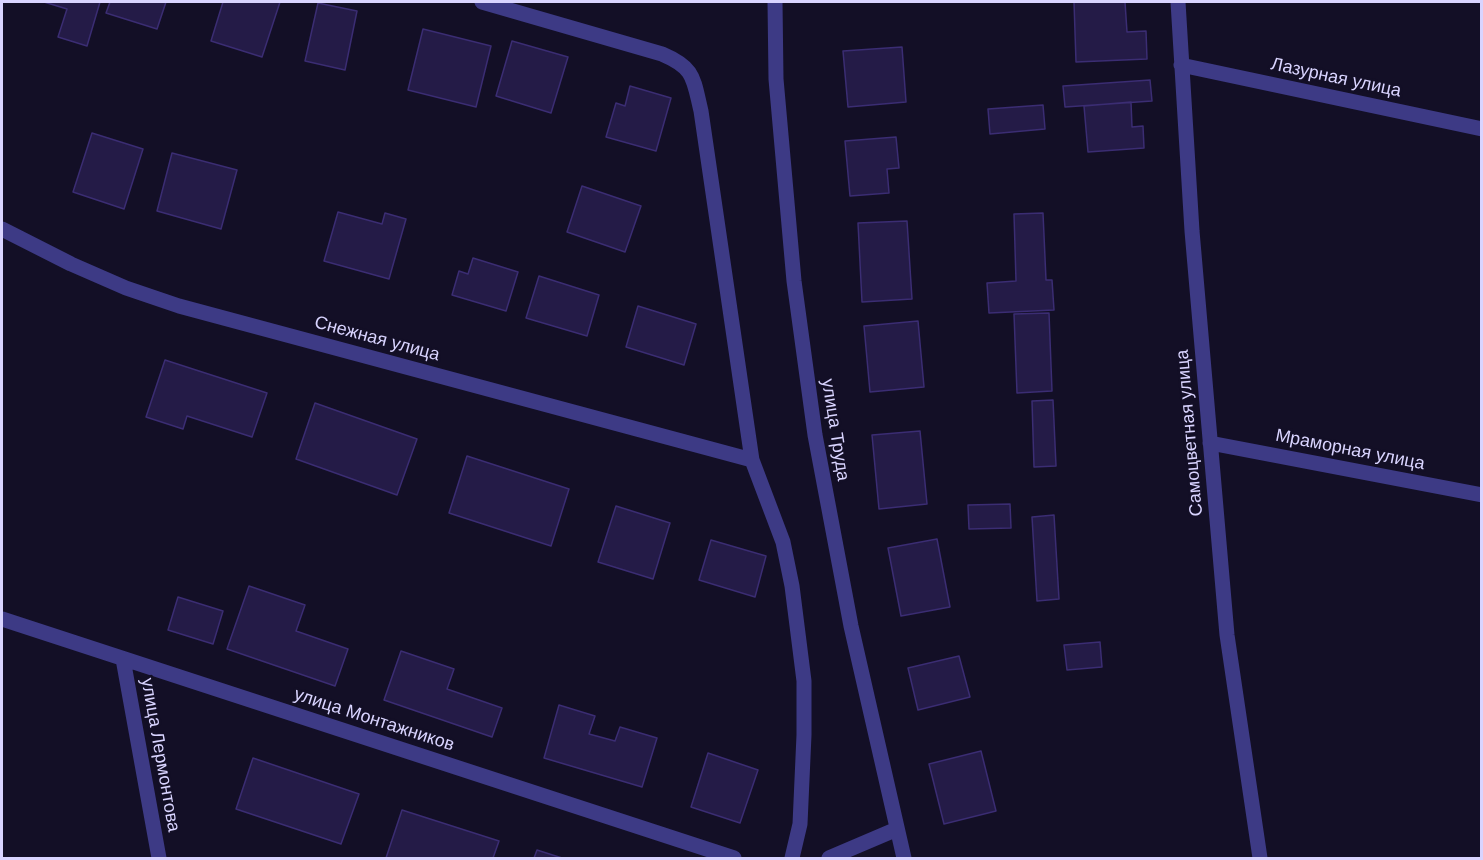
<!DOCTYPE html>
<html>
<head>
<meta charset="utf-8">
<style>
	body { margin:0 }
	#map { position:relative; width:1483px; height:860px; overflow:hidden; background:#130f26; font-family:Arial,sans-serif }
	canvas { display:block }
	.frame { position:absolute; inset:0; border:3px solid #d9d4ff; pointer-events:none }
</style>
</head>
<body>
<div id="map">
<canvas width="1483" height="860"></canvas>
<div class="frame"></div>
</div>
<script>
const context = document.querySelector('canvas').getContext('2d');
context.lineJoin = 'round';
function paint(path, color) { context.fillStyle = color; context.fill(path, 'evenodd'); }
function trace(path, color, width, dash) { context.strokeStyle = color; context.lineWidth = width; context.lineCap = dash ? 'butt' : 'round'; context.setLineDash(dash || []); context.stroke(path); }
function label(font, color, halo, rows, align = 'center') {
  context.font = font + ' Arial,sans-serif'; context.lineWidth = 5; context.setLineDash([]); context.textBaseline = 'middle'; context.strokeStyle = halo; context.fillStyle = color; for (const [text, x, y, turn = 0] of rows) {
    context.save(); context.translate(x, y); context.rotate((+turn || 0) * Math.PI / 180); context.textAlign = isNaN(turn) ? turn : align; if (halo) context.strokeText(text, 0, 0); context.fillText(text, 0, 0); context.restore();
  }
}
const building = new Path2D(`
	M44,2h56l-13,44 -29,-9 9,-28z
	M110,2h56l-9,27 -51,-16z
	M223,2h57l-18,55 -51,-16z
	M1074,2h51l2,30 19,-1 1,28 -71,3z
	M318,3l39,8 -12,59 -40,-9z
	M423,29l68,17 -15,61 -68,-17z
	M512,41l56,16 -17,56 -55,-17z
	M902,47l4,55 -58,5 -5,-56z
	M1150,80l2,21 -87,6 -2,-21z
	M630,86l41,12 -15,53 -50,-14 10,-34 9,3z
	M1131,102l1,25 11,-1 1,22 -56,4 -4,-46z
	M1043,105l2,24 -55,5 -2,-25z
	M92,133l51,16 -19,60 -51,-17z
	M896,137l3,31 -12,1 2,24 -39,3 -5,-55z
	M172,153l65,17 -16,59 -64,-18z
	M582,186l59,20 -16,46 -58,-20z
	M338,212l44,12 3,-11 21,6 -17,60 -65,-18z
	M1043,213l3,67h6l2,30 -65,3 -2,-30 29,-2 -2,-67z
	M907,221l5,78 -50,3 -4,-79z
	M473,258l45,14 -12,39 -54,-16 7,-24 9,3z
	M539,276l60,19 -12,41 -61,-18z
	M638,306l58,18 -12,41 -58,-18z
	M1049,313l3,78 -35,2 -3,-79z
	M918,321l6,66 -54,5 -6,-66z
	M165,360l102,33 -15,44 -65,-21 -4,13 -37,-12z
	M1053,400l3,66 -22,1 -2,-66z
	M315,403l102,36 -20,56 -101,-36z
	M920,431l7,73 -48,5 -7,-74z
	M467,456l102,33 -18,57 -102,-33z
	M1010,504l1,24 -42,1 -1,-24z
	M616,506l54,17 -17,56 -55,-17z
	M1054,515l5,84 -22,2 -5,-84z
	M937,539l13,68 -49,9 -13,-68z
	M711,540l55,16 -11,41 -56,-17z
	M249,586l56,19 -9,26 52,18 -13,37 -108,-37z
	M178,597l45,14 -10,33 -45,-14z
	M1100,642l2,25 -35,3 -3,-25z
	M401,651l53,18 -7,20 55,19 -10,29 -108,-37z
	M959,656l11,41 -52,13 -10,-42z
	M559,705l36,11 -6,18 26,7 5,-14 37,11 -15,49 -98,-29z
	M981,751l15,60 -52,13 -15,-60z
	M708,753l50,17 -18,53 -49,-16z
	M253,758l106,36 -18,50 -105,-35z
	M402,810l97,31 -6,17h-107z
	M537,850l25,8h-28z`);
const street = new Path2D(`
	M482,2l180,52c33,14 31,24 39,57l51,349 31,82 9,44 12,95v54l-4,89 -8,34
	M775,2l1,77 18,202 21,154 36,191 53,232
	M1178,2l14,229 35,404 33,223
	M1181,65l301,64
	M2,229l69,35 55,24 53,18 573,154
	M1210,443l272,52
	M2,619l732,239
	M123,659l36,199
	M829,858l68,-29`);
const streetNames = [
	["Лазурная улица",1336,78,12],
	["Снежная улица",377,339,15],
	["улица Труда",835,430,81],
	["Самоцветная улица",1190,433,-95],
	["Мраморная улица",1350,450,11],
	["улица Монтажников",374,720,18],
	["улица Лермонтова",160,755,80]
];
paint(building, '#241b47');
trace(building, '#3b2d73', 1.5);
trace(street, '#3d3a85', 15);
label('18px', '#d9d4ff', '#130f26', streetNames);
</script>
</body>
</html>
